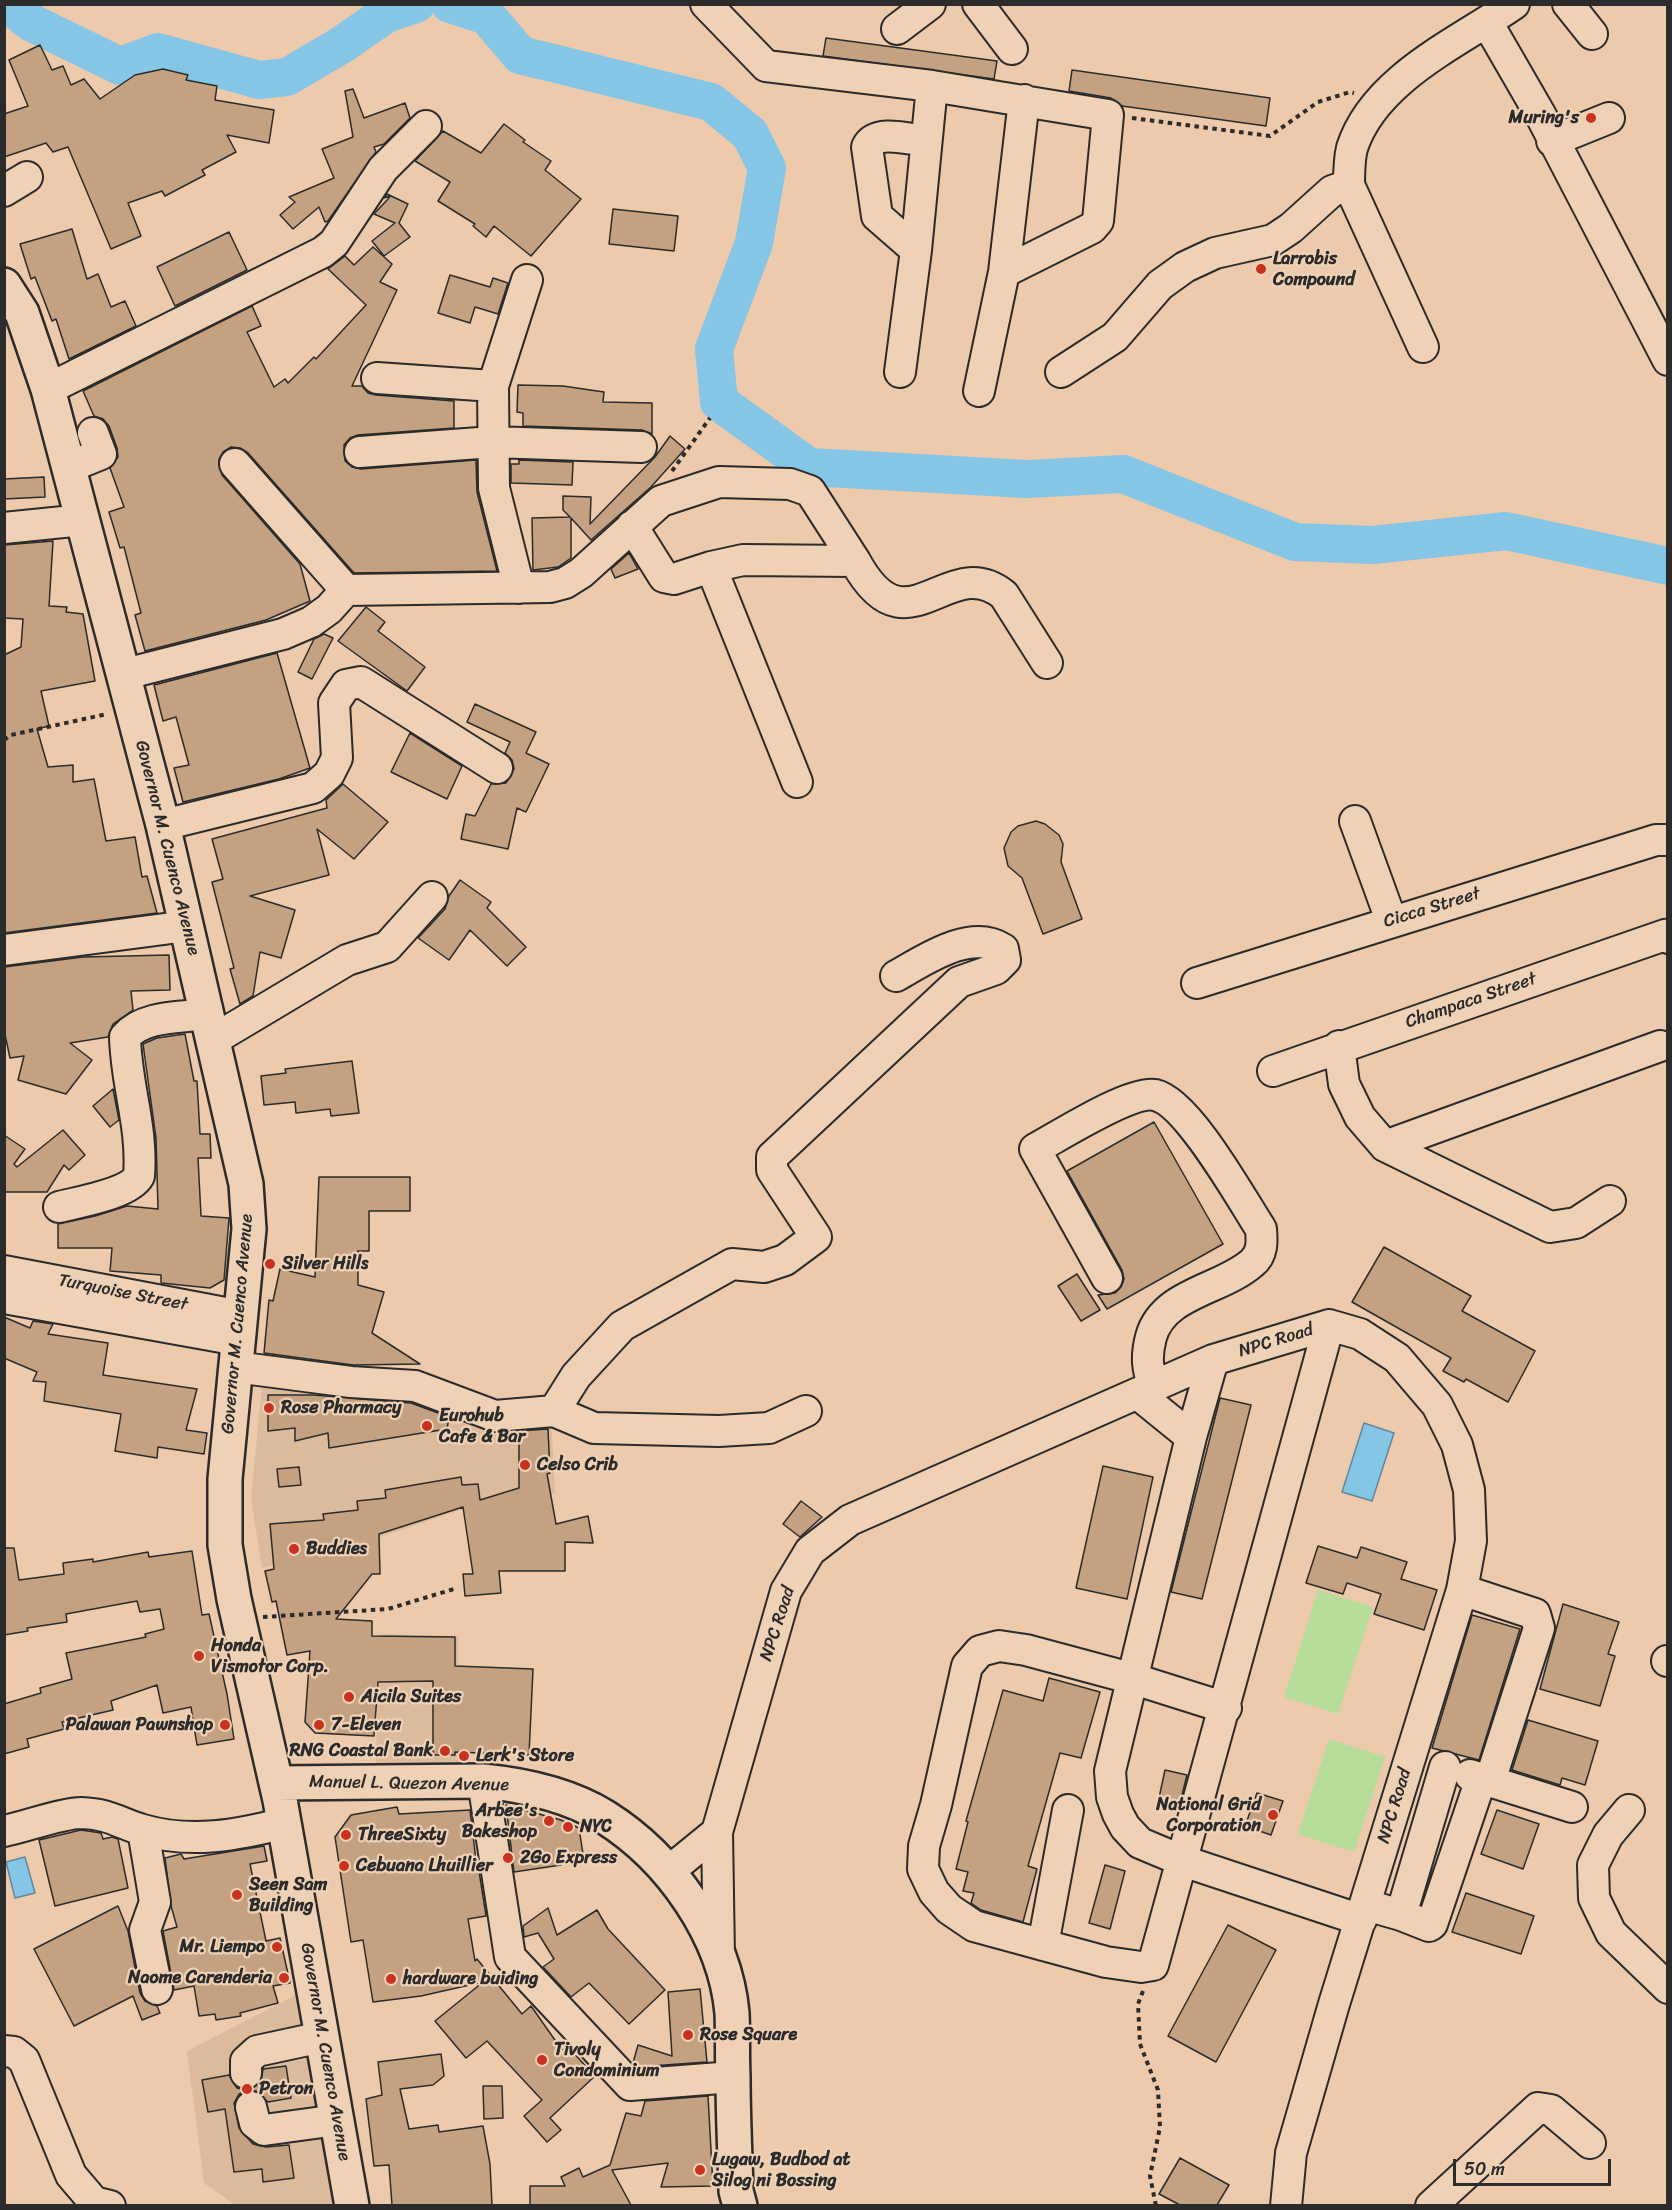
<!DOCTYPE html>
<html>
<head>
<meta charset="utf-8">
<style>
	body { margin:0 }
	#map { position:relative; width:1672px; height:2210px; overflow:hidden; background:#eccaab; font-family:Sriracha,sans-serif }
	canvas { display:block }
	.frame { position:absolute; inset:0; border:6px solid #2b2b2b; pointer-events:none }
	.scale { position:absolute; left:1453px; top:2159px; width:158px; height:27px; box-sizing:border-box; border:3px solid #2b2b2b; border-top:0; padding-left:8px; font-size:18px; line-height:21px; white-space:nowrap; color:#2b2b2b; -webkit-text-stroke:4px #efd1b5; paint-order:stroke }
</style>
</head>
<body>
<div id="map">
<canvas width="1672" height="2210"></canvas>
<div class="frame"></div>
<div class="scale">50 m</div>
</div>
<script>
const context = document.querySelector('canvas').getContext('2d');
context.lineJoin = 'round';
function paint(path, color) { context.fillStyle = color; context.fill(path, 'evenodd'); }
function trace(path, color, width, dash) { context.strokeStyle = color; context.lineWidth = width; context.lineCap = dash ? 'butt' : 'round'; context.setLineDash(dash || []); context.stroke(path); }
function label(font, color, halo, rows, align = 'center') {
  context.font = font + ' Sriracha,sans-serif'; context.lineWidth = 4.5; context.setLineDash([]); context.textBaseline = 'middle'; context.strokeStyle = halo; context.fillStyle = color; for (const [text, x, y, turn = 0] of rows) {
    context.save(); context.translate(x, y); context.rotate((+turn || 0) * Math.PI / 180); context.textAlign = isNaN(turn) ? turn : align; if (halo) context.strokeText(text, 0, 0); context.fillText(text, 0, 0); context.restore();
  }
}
const built = new Path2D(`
	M262,1385l289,29 4,79 -71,9 -134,45 -88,21 -11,-70z
	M379,1634l79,2v128l-82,-1z
	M298,1994l38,211h-101l-31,-22 -17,-132z`);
const green = new Path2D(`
	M1318,1590l55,17 -35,107 -54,-17z
	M1329,1739l56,18 -31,95 -56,-18z`);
const water = new Path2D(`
	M1364,1423l30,10 -22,68 -30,-9z
	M25,1857l10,36 -20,5 -9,-36z`);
const river = new Path2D(`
	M8,4l24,19 88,43 38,-14 101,28 28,-3 56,-33 43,-30 30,-10
	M450,4l37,12 33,39 191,47 39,32 17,34 -13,75 -40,106 5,53 90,65 218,12 96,-5 172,68 78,3 133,-14 162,35`);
const building = new Path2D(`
	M826,38l171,23 -3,18 -171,-23z
	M40,45l12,25 11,-4 8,19 13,-6 16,20 35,-24 28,-6 25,6 -2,5 31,6 -2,14 59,10 -5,33 -42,-8 9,17 -34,18 3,5 -40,21 -3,-5 -34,12 13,33 -30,13 -43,-102 -15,5 -7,-9 -42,14v-43l24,-8 -19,-46z
	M1072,70l198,28 -4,28 -144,-20 -11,-8 -42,-7z
	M353,89l11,29 41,-15 5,15 -26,26 -10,3 2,5 -48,69 -3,1 -6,-15 -26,22 -13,-14 15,-13 -6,-5 45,-19 -12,-29 31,-12 -8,-46z
	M504,124l21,16 -2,2 28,19 -6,9 36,29 -50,57 -37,-30 -8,11 -13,-11 2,-2 -37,-23 12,-19 -35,-21 28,-30 38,22z
	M387,194l21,10 -9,19 11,14 -26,19 -12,-15 23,-18 -21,-9 14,-15 2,-3 -6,2z
	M613,209l65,7 -4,35 -65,-7z
	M72,229l15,50 11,-5 13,33 14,-6 11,25 -67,33 -13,-40 -4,2 -17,-44 -4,2 -11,-35z
	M229,232l18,38 -72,36 -18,-39z
	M373,247l19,17 -12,18 17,8 -45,96h10l6,7 8,2 78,6v27l-96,7 -8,3 -6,7 1,16 7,6 9,2 115,-9 1,32 20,79 -143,2 -106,-120 -8,-5 -9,-1 -8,5 -4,7 3,16 78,89 10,37 -44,19 -121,31 -10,-36 6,-2 -17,-66 -4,1 -11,-36 15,-5 -14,-39 8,-11 -1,-9 -8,-22 -6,-7 -9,-3 -11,-25 169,-85 9,20 -14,6 27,55 11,-8 3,4 26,-26 2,2 50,-54 -38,-36 17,-13 9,9z
	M450,275l40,12 3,-9 15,5 -10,31 -23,-7 -5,16 -32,-10z
	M518,385l45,1 41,6 -1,10 49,1v31l-10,-4 -119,-4v-13l-6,-1z
	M670,436l15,13 -34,38 -60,53 -20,-22v40l-13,9 -25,3 -1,-52 38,-1 -7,-7v-14l28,1 -1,27 65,-67z
	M519,460l54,2 -1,23 -61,-2v-19h8z
	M44,477l1,20 -41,2v-20z
	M53,541l-4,65 18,1 -1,5 17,2 12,67 -54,10 8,35 -12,3 11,38 25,-2v17l21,-3 12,62 29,-4 7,40 5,-1 10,37 -153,20v-278l17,-8 2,-28 -19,-1v-73z
	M629,553l9,16 -23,9 -4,-9z
	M366,607l19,15 -7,9 47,36 -18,24 -69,-50z
	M324,634l9,4 -21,41 -14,-7 16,-33z
	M277,653l33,115 -31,11 -96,23 -9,-34 15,-3 -13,-48 -13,4 -9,-36z
	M475,704l61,28 -10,21 23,11 -23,48 -9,-4 -9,41 -47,-10 5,-25 9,2 16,-32 15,-1 8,-14 -2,-9 -7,-7 5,-11 -43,-20z
	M410,733l52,33 -15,33 -56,-27z
	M343,784l45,38 -34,37 -37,-30 12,46 -79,21 45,14 -14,48 -21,-6 -7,44 -13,8 -10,-35 4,-1 -22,-86 11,-3 -11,-40 115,-31 -1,-8z
	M1036,821l9,3 14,11 4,9 -2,18 21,57 -39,15 -21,-56 -14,-12 -4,-18 7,-16 7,-6z
	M460,880l31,22 -4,6 39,39 -19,19 -37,-36 -21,30 -31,-22 27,-29 4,-13z
	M169,955l1,35 -39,1 2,19 -20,14 -5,13 -38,6 22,17 -26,34 -48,-14 6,-24 -14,2 -6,-28v-63l79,-10z
	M185,1034l9,47h3l3,53h10l1,24h-13l3,58 28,2 -5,62 -14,8 -49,-5v-8l-51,-4 2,-23h-54v-24l37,-8 32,-10 31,3 -2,-71 -13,-94 14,-6z
	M352,1061l7,52 -28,3 -1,-7 -34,4 -1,-11 -31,3 -3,-29 25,-3 -1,-4z
	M113,1089l6,31 -9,7 -17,-21z
	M1154,1122l69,122 -116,65 -9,-14 17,-2 6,-6 3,-8 -2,-9 -55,-99z
	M63,1130l22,25 -16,15 -5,-5 -17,27h-43v-57l21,14 -11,15 3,3z
	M319,1177h91v34h-41v40h-11v34l26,7 -12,41 48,31 -67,1 -89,-12 5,-53 4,1 7,-32 35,8z
	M1384,1247l87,49 -9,15 73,40 -27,51 -42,-23 -2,3 -21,-11 8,-13 -99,-56z
	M1077,1274l23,36 -19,11 -23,-35z
	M4,1317l26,11 3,-7 20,3 -5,10 60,9 -5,32 94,14 -11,41 21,3 -3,21 -46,-7 -1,11 -42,-7 6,-37 -77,-13 2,-19 -13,-1 4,-9 -33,-14z
	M268,1395h46l97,8 38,14 -2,12 -118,19 -1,-15 -33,8v-13l-27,3z
	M1220,1398l31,7 -49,194 -31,-7z
	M548,1429l2,44 -3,1 9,50 32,-8 5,27 -28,-1v29h-66l2,22 -36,3 -2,-22h10l-10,-67 -84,27 1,40h-8l-36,45 36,2v15l83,1v29l78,3 -4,86 -74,-3v3h-22v-74l-55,1 -4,54 -59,-3 -10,-11 5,-71 -23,4 -11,-54 -4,1 -7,-31 9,-2 -4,-45 54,-4 -1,-6 35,-4 -1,-9 29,-3 -1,-8 76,-13 1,8 16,-1 2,16 39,-12v-57z
	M1103,1466l50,11 -26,122 -51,-11z
	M299,1467l2,18 -22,2 -2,-18z
	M801,1501l21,16 -22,20 -17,-13z
	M1318,1546l39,12 4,-11 46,15 -6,17 36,11 -13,40 -50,-16 7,-20 -34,-11 -4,11 -37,-11z
	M4,1548h10l5,32 45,-6 -1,-11 30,-4v3l55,-10 1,5 43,-6 10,64 7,-1 18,80 7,45 -37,6 -6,-38 -28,6 -6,-28 -46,16 2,9 -51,12 2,7 -37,10 2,8 -25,7v-50l37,-11 -1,-5 32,-9 -6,-26 80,-16 -1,-3 19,-5 -4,-20 -20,3 -3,-11 -71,13 1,8 -40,6 1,3 -24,4z
	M1563,1604l56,18 -11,32 7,2 -15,50 -60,-17z
	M1472,1615l48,14 -41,131 -47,-12z
	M1049,1678l51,14 -19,66 -21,-5 -32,113 9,3 -14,53 -42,-12 -10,-7 3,-10 -11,-2 5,-19 -12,-3 12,-47 -2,-1 37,-131 40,11z
	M1528,1720l70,21 -13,44 -23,-7 -2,7 -48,-15z
	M1165,1770l22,5 -7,28 -21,-5z
	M1257,1793l26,8 -12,34 -26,-9z
	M506,1805l55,15 18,8 4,26h-22v11l-47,7z
	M397,1807l2,7 71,-4 7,59 1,-4 8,51 -18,3 7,42 2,-2 45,55 9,-8 31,44 6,-3 27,29 -45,42 11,12 -14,12 -23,-26 18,-16 -55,-59 -21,17 -31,-37 48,-39 -62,14 -48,6 -10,-62 -12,2 -16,-105 16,-22z
	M1497,1810l42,14 -16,45 -42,-15z
	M81,1830l20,3 2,6 9,-2 6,2 10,49 -73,18 -16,-66z
	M264,1846l3,15 -17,3 16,77 14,-3 10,45 -17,3 5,17 -38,10 1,3 -25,4 -1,-6 -16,2 -5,-30 -20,4 -11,-59 14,-4 -6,-21 -6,-48 16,-4 3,5z
	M1105,1865l20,6 -15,58 -21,-6z
	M1466,1893l68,23 -13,38 -69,-22z
	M118,1906l10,25 12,62 5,8 12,5 3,7 -18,7 -9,-24 -59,30 -40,-77z
	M548,1908l9,27 40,-25 11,19 57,61 -36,34 -40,-41 -18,14 -28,-30 11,-8 -16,-26 -14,4 -1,-11z
	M1228,1925l48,25 -60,112 -48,-26z
	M700,1989l7,73 -70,5 -4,-4 5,-18 34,11 -4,-64z
	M441,2054l3,22 -11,9 -33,4 9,40 29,-4 1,7 44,-6 7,38 2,41h-100l-3,-40 -15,1 -8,-67 16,-4 -4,-33z
	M286,2066l5,32 -23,4 -12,-11 -9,-1 -8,4 -5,9 5,25 14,16 13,3 23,-2 5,33 -31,4 -1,-13 -28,3 -9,-63 -17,3 -6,-32 27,-5 8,13 10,2 14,-8 2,-13z
	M483,2086h19l1,32 -19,1z
	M708,2096l5,90 -52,1 7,-24 -56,7 19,35h-101v-19h35l-4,-9 18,-9 4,9 27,-12 16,-52 15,3 4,-15z
	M1180,2158l49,27 -12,20h-37l-21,-11z`);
const path = new Path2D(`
	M1132,118l138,18 48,-34 32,-10 4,1
	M672,471l38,-53
	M4,740l7,-5 96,-21
	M263,1617l125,-8 66,-20
	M1143,1991l-5,13 2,40 18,46 2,37 -10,49 6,30`);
const minor = new Path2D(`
	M706,4l60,62 166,20 176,29 -10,106 -6,7 -88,44
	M978,4l34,45
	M1568,4l24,30
	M1488,24l52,90 128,246
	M897,29l33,-25
	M1552,141l57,-23
	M1349,185l74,162
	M4,191l23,-14
	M916,250l-39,-34 -10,-69c9,-18 41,-8 58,-6
	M900,372l16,-122 16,-164
	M1061,372l54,-35 45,-52 25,-18 30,-14 58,-13 18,-12 41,-37 17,-6c0,-12 0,-25 3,-37 22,-69 107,-106 162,-144
	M377,378l116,8
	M48,389l275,-137 11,-9 49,-74 43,-43
	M979,391l25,-119 20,-172
	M360,452l132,-10 149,5
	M235,464l111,126
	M69,467l32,-13 -8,-21
	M632,526l32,51 10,2 37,-12 32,-7 112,1c52,96 93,-12 149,34l43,68
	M4,528l79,-8
	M711,567l86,215
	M519,588l-25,-100 -1,-102 34,-106
	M125,674l158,-40 28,-12 18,-13 17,-19 204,-3 15,-4 16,-10 80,-72 58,-19 71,2 20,7 45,70
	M1355,821l36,99
	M163,825l150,-37 16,-14 8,-16 -3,-55 12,-18 15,-3 136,86
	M4,950l183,-24
	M1197,983l459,-143h12
	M213,1040l134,-80 40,-13 45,-50
	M1339,1046l5,38 16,33 25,29 165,81 26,-4 34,-22
	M1273,1071l392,-136 3,3
	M1385,1146l275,-100
	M59,1207c19,-5 70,-13 80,-31 4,-49 -13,-91 -14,-139 19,-22 55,-19 82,-23
	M4,1271l237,45
	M1107,1278l-72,-129c24,-13 96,-59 120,-54 33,7 87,105 106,134 1,12 2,25 -9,34 -31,27 -89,30 -101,74 -5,19 -4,32 3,50
	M4,1298l234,42
	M1213,1360l-22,77 -81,334 2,26 6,17 7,13 15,16 43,18 178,59
	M235,1367l116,15 64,4 80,30 59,-5 40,17 125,3 50,-3 37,-17
	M1138,1394l53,43
	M554,1411l22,-35 46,-50 110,-62 32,3 21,-7 31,-23 -44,-67v-13l187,-175 37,-13 9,-9 -2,-11c-33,-21 -78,11 -107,27
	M1462,1590l73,24 4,14 -49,153
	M1667,1661h1
	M1226,1708l-92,-29 -108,-29 -27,-4 -19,5 -13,15 -31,139 -12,41 -1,23 11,23 15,17 25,17 132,36 35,5 12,-2 176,-640
	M1470,1775l102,32
	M483,1781l27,176 120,128 103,-8
	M1629,1810l-21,25 -15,30 1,33 17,35 57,55
	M143,1830l12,72 -10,28 12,59
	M4,1831c21,-4 58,-18 77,-18 30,1 37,10 62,17 48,14 95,5 142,-7
	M668,1872l49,-40
	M1366,1905l35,10 44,-148
	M1401,1915l28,11 3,-2 49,-145
	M1043,1945l25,-135
	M719,1957l-2,-125 69,-241 24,-40 40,-31 363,-160 116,-35 31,9 37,24 40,47 20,40 12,45 2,51 -9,49 -128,414 -43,149 -5,53
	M4,2051l10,1 10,8 47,115 23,27 16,4
	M246,2073v-12l11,-10 65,-14
	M251,2107l4,16 9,7 73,-10
	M1431,2206l107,-98 13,2 39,33`);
const major = new Path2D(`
	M4,285l18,28 26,76 115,436 83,359 3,45 -24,250v66l9,54 46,201 72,406
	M277,1783l206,-2c41,4 86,14 122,36 65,41 120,118 127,196 1,22 0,43 1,64 0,38 2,76 3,114l4,15`);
const markers = [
	[1591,118,6,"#c8321e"],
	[1261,269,6,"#c8321e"],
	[270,1264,6,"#c8321e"],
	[269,1408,6,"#c8321e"],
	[427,1426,6,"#c8321e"],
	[525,1465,6,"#c8321e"],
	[294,1549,6,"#c8321e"],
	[199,1656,6,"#c8321e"],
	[349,1697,6,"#c8321e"],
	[225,1725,6,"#c8321e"],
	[319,1725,6,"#c8321e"],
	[445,1751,6,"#c8321e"],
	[464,1756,6,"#c8321e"],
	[1273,1815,6,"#c8321e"],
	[549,1821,6,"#c8321e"],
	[568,1827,6,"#c8321e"],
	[346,1835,6,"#c8321e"],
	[508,1858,6,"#c8321e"],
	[344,1866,6,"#c8321e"],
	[237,1895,6,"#c8321e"],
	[277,1947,6,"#c8321e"],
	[284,1978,6,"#c8321e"],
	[391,1979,6,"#c8321e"],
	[688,2035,6,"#c8321e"],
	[542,2060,6,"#c8321e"],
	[247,2089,6,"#c8321e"],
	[700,2170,6,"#c8321e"]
];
const poiNames = [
	["Muring's",1579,118,"right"],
	["Larrobis",1273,259],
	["Compound",1273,280],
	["Silver Hills",282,1264],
	["Rose Pharmacy",281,1408],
	["Eurohub",439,1416],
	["Cafe & Bar",439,1437],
	["Celso Crib",537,1465],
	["Buddies",306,1549],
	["Honda",211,1646],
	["Vismotor Corp.",211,1667],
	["Aicila Suites",361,1697],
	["Palawan Pawnshop",213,1725,"right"],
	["7-Eleven",331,1725],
	["RNG Coastal Bank",433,1751,"right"],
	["Lerk's Store",476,1756],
	["National Grid",1261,1805,"right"],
	["Corporation",1261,1826,"right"],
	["Arbee's",537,1811,"right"],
	["Bakeshop",537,1832,"right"],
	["NYC",580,1827],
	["ThreeSixty",358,1835],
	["2Go Express",520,1858],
	["Cebuana Lhuillier",356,1866],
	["Seen Sam",249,1885],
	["Building",249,1906],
	["Mr. Liempo",265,1947,"right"],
	["Naome Carenderia",272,1978,"right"],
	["hardware buiding",403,1979],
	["Rose Square",700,2035],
	["Tivoly",554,2050],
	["Condominium",554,2071],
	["Petron",259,2089],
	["Lugaw, Budbod at",712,2160],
	["Silog ni Bossing",712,2181]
];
const streetNames = [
	["Governor M. Cuenco Avenue",167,848,76],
	["Cicca Street",1432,908,-17],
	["Champaca Street",1471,1001,-19],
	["Turquoise Street",123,1293,11],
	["Governor M. Cuenco Avenue",238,1324,-85],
	["NPC Road",1276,1341,-17],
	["NPC Road",778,1624,-72],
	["Manuel L. Quezon Avenue",409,1784,1],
	["NPC Road",1395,1806,-73],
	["Governor M. Cuenco Avenue",325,2052,80]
];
paint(built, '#dcbb9c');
paint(green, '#b6de9a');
paint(water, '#85c5e6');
trace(water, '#61879b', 1.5);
trace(river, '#85c5e6', 38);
paint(building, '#c3a181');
trace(building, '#2b2b2b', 1.5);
trace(minor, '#2b2b2b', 34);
trace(major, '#2b2b2b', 38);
trace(path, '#2b2b2b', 4, [4.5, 4.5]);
trace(minor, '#efd1b5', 30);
trace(major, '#efd1b5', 33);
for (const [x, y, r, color] of markers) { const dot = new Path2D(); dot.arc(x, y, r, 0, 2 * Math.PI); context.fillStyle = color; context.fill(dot); trace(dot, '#efd1b5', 2); }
label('bold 18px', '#2b2b2b', '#efd1b5', poiNames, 'left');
label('18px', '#2b2b2b', '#efd1b5', streetNames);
</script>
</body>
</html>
